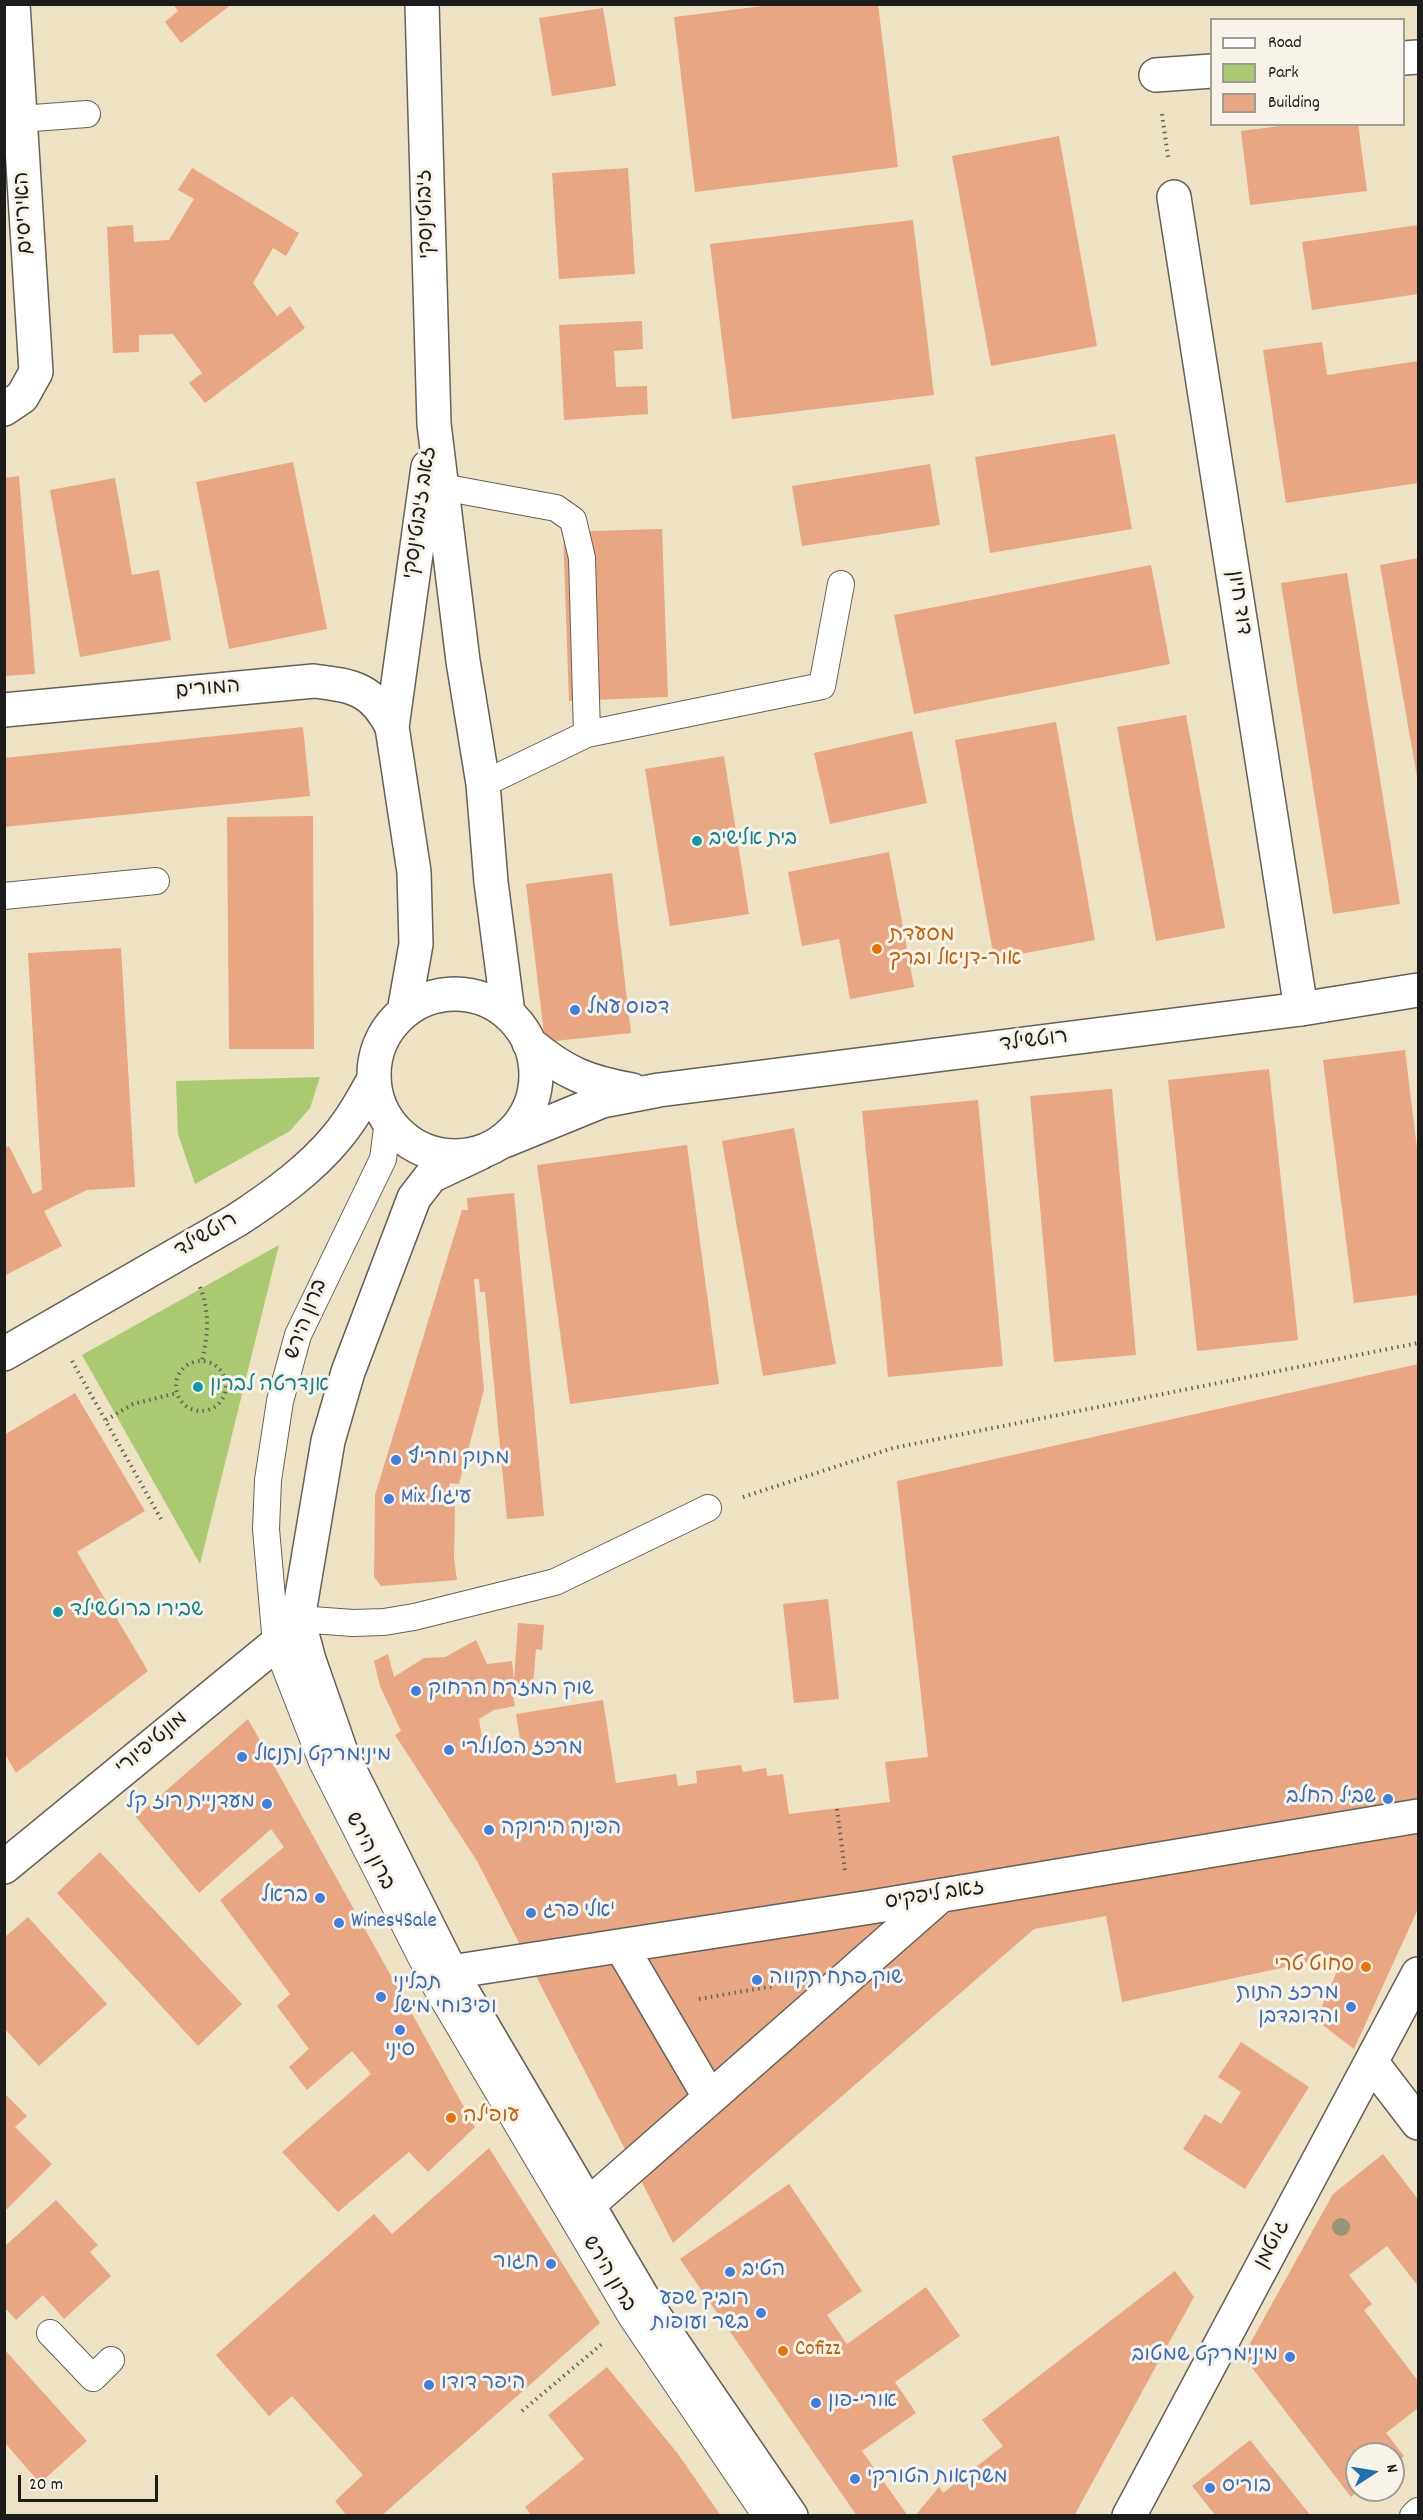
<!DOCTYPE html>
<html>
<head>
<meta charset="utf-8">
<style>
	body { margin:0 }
	#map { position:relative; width:1423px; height:2520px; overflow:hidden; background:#eee2c4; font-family:Dekko,sans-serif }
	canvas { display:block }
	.frame { position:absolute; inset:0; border:6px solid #1c1c1c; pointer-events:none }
	.legend { position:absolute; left:1210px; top:18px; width:195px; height:108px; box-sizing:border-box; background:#f7f3e8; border:2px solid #9f9d96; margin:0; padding:8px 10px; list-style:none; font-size:18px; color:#1c1c1c }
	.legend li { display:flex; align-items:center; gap:12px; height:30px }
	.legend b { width:30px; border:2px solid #9f9d96 }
	.north { position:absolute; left:1345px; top:2442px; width:60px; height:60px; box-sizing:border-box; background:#f7f3e8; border:2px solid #9f9d96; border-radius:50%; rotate:78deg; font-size:16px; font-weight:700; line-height:24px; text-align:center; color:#1c1c1c }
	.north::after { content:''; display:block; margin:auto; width:21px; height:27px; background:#1f6fb2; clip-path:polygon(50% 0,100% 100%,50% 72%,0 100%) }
	.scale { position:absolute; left:18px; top:2475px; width:140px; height:27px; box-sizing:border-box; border:3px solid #1c1c1c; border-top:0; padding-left:8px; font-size:18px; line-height:21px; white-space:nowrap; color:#1c1c1c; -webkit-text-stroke:4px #f7f3e8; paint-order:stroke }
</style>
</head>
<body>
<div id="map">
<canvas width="1423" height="2520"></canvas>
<div class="frame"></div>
<ul class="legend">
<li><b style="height:8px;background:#fff"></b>Road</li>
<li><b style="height:16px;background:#aac971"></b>Park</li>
<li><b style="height:16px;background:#e8a682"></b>Building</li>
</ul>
<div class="north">N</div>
<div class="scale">20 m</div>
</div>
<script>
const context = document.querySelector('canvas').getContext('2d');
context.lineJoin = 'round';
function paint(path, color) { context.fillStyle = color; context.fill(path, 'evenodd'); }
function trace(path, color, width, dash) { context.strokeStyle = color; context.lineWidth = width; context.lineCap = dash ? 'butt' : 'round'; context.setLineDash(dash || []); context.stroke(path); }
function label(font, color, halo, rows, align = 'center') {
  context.font = font + ' Dekko,"Playpen Sans Hebrew",sans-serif'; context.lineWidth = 6; context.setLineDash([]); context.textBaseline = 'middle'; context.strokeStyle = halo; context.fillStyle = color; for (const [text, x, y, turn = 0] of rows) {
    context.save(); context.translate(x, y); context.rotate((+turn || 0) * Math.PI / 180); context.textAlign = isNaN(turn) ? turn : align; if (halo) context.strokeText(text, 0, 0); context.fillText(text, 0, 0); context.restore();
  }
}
const green = new Path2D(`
	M320,1077l-10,31 -20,23 -95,53 -17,-50 -2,-53z
	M279,1245l-79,319 -118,-209z`);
const building = new Path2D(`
	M173,4h59l-51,39 -16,-21 13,-11z
	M779,4h99l20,163 -203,25 -21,-175z
	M603,8l13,78 -64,10 -13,-78z
	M1295,124h63l9,67 -117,14 -9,-74z
	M1059,136l38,210 -106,20 -39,-210z
	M192,168l107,65 -13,23 -13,-8 -20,35 24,33 13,-10 15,22 -100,75 -16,-20 13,-10 -29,-39 -34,1v17l-26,1 -6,-126 26,-2 1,17 35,-2 25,-41 -16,-9z
	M628,168l7,106 -76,5 -7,-106z
	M913,220l21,175 -202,24 -22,-175z
	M1418,225v69l-106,16 -10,-68z
	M642,321l1,28 -29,2 2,36 31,-1 1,28 -84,6 -5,-95z
	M1322,342l5,33 91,-14v122l-132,20 -23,-153z
	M1115,434l17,95 -142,24 -15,-96z
	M293,462l34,167 -98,20 -33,-167z
	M930,464l10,61 -138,21 -10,-60z
	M19,476l16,198 -31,2v-198z
	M115,478l17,97 27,-5 12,70 -91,17 -30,-167z
	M662,529l6,168 -99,4 -6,-169z
	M1418,558v219h-1l-37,-212z
	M1151,565l19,99 -256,50 -20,-99z
	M1347,573l53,331 -67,10 -52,-331z
	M1186,715l39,213 -69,13 -39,-214z
	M1056,722l39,218 -101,19 -39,-219z
	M303,727l7,69 -306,31v-69z
	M912,731l15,72 -97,21 -16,-71z
	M724,756l25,158 -79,12 -25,-157z
	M313,816l1,233h-85l-2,-232z
	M889,852l25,135 -64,12 -11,-60 -37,7 -14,-74z
	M612,873l19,160 -86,9 -19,-158z
	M121,948l14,239 -48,3 -43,21 18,35 -58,30v-128l5,-2 24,48 9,-4 -14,-237z
	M1405,1050l13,106v139l-64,8 -31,-243z
	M1269,1069l29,271 -101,11 -29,-271z
	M1112,1089l24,266 -82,7 -24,-266z
	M978,1100l25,266 -115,11 -26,-266z
	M794,1128l42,236 -73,12 -41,-235z
	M687,1145l32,239 -149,20 -33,-239z
	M514,1193l30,323 -37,3 -22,-227h-5l-1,-13h-5l10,111 -25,94 -9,-1 -4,16 9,1 -1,59 3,21 -76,6 -7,-9 1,-82 87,-285h6l-1,-12z
	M1418,1364v545l-64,140 -38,-29 25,-58 -13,-4 -206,44 -16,-86 -72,13 -361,314 -196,-382 -82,-126 6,-4 -21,-45 -6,-25 14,-7 6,23 30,-19 21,-1 31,-17 11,24 25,-3 2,20 4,-58 26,2 -2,25 -6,-1 -4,47 -19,-2 2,12 -21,4 -15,9 4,26 37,-5 -4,-26 87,-14 13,83 60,-9 2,12 19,-3 -1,-12 45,-6 2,7 23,-4 1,8 16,-2 6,40 101,-12 -5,-40 43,-5 -31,-276z
	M75,1393l70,118 -68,41 71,119 -132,102 -12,-21v-317z
	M828,1599l11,100 -45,4 -11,-99z
	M248,1719l227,408 -47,45 -19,-20 -71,60 -56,-60 89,-78 -19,-23 -45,39 -18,-23 20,-18 -32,-43 13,-12 -70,-94 64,-53 -13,-18 -72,64 -63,-76z
	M100,1852l142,152 -44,42 -141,-153z
	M28,1917l79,87 -68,62 -35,-38v-90z
	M1241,2042l68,45 -64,102 -62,-40 22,-35 16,10 20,-32 -23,-15z
	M4,2093l23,23 -12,11 37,37 -48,48z
	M489,2148l111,175 -219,193h-34l-12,-15 28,-26 -71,-79 -23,20 -53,-61 158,-141 18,20z
	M1383,2154l35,45v87l-31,-40 -38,29 23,29 -8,6 54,71v27l-32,25 18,23 -11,8v-10h-36v36h2l-8,7 -108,-141 90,-162z
	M789,2184l73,107 -35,24 20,29 79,-57 34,49 -65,46 21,31 -54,38 46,65h-51l-177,-257z
	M56,2200l42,45 -8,7 21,24 -47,43 -21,-24 -27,25 -12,-13v-60z
	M1175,2271l19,26 -120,219h-159l24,-29 4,6 60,-47 -21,-26z
	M4,2349l83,92 -47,42 -36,-41z
	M607,2367l71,87 43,62h-189l-7,-9 59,-48 -36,-44z
	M1250,2440l61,76h-95l-24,-30z`);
const path = new Path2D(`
	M1162,114l6,43
	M200,1287c10,25 8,48 2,74
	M176 1386a25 25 0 1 1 50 0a25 25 0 1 1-50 0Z
	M72,1361l89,158
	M106,1420l27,-16 44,-11
	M743,1497l150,-49 525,-105
	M837,1809l8,62
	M699,1999l75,-13
	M522,2411l81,-68`);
const service = new Path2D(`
	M20,119l67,-5
	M442,487l114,21 17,12 9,38 5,176 -104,50
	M587,734l235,-48 19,-102
	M4,896l152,-15
	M388,1121l-5,38 -85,176 -18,66 -12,79 -2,49 10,115 46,118 115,227 195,329 134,198
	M298,1619l55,4 31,-1 30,-5 141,-35 153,-74
	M50,2333l43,45 18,-18
	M1413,2516l5,-5`);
const pedestrian = new Path2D(`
	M1404,58l14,-1
	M1156,75l56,-4
	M621,1946l89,152
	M451,1972l420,-65 547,-91
	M588,2205l352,-309`);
const minor = new Path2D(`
	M1174,197l127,812
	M4,409l18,-12 14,-25 -23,-368
	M4,710l310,-29c40,5 59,8 78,46
	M480,1153l-49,23 -17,22 -66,174 -20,69 -30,178 11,41 33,95 109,217 196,333 144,211
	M4,1867l272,-223 22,-25
	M1372,2063l46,60
	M1129,2516l289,-542`);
const tertiary = new Path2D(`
	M422,4l12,420 29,237 20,123 8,98 17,131
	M374 1075a81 81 0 1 1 162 0a81 81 0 1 1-162 0Z
	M404,1012l12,-68 -2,-72 -22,-145 36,-260
	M529,1043c36,30 58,39 103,47
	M504,1141l98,-40 57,-11 642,-81 117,-19
	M4,1354l233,-134c35,-23 73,-50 100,-83 15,-18 26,-38 37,-58`);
const trees = [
	[1341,2227]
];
const markers = [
	[697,841,6,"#0f9aa8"],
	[877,949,6,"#e8710a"],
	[575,1010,6,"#3f7fe0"],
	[198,1387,6,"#0f9aa8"],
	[396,1460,6,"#3f7fe0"],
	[389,1499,6,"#3f7fe0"],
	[58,1612,6,"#0f9aa8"],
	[416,1691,6,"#3f7fe0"],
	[449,1750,6,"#3f7fe0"],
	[242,1757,6,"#3f7fe0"],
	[1388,1799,6,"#3f7fe0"],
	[267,1804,6,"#3f7fe0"],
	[489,1830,6,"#3f7fe0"],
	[320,1898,6,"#3f7fe0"],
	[531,1913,6,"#3f7fe0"],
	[339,1923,6,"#3f7fe0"],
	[1366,1967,6,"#e8710a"],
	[757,1980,6,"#3f7fe0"],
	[381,1997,6,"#3f7fe0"],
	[1351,2007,6,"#3f7fe0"],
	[400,2030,6,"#3f7fe0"],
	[451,2118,6,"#e8710a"],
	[551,2264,6,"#3f7fe0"],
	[730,2272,6,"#3f7fe0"],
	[761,2313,6,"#3f7fe0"],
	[783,2351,6,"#e8710a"],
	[1290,2357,6,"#3f7fe0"],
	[429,2385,6,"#3f7fe0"],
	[816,2403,6,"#3f7fe0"],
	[855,2479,6,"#3f7fe0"],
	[1210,2488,6,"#3f7fe0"]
];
const streetNames = [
	["האיריסים",26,213,-93],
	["ז'בוטינסקי",428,214,-92],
	["זאב ז'בוטינסקי",422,513,-82],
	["דוד חיון",1237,603,81],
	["המורים",208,691,-5],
	["רוטשילד",1034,1043,-7],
	["רוטשילד",207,1237,-30],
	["ברון הירש",308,1320,-69],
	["מונטיפיורי",153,1745,-40],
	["ברון הירש",368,1852,63],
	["זאב ליפקיס",935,1897,-9],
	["גוטמן",1274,2245,-62],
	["ברון הירש",607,2275,59]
];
const cultureNames = [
	["בית אלישיב",709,841],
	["אנדרטה לברון",210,1387],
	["שבירו ברוטשילד",70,1612]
];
const foodNames = [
	["מסעדת",889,937],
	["אור-דניאל וברך",889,961],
	["סחוט טרי",1354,1967,"right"],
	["עופ'לה",463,2118],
	["Cofizz",795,2351]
];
const shopNames = [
	["דפוס עמל",587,1010],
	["מתוק וחריף",408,1460],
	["Mix עיגול",401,1499],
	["שוק המזרח הרחוק",428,1691],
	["מרכז הסלולרי",461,1750],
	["מינימרקט נתנאל",254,1757],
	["שביל החלב",1376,1799,"right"],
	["מעדניית רוז קל",255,1804,"right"],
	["הפינה הירוקה",501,1830],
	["בראל",308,1898,"right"],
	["אלי פרג'",543,1913],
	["Wines4Sale",351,1923],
	["שוק פתח תקווה",769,1980],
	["תבליני",393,1985],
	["ופיצוחי מישל",393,2009],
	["מרכז התות",1339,1995,"right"],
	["והדובדבן",1339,2019,"right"],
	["סיני",400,2052,"center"],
	["חגור",539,2264,"right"],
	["הטיב",742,2272],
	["רוביך שפע",749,2301,"right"],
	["בשר ועופות",749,2325,"right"],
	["מינימרקט שמטוב",1278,2357,"right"],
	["היפר דודו",441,2385],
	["אורי-פון",828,2403],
	["משקאות הטורקי",867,2479],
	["בוריס",1222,2488]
];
paint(green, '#aac971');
paint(building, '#e8a682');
trace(service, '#666157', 28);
trace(pedestrian, '#666157', 36);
trace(minor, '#666157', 36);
trace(tertiary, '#666157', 36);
trace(path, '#666157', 4, [1.5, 4.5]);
trace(service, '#fff', 26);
trace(pedestrian, '#fff', 33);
trace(minor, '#fff', 33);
trace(tertiary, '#fff', 33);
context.fillStyle = '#969778';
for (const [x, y] of trees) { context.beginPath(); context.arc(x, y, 9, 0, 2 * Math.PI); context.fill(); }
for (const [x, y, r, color] of markers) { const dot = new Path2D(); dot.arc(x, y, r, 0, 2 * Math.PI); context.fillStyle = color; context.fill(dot); trace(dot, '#f7f3e8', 2); }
label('21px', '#1c1c1c', '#f7f3e8', streetNames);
label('21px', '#0d838f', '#f7f3e8', cultureNames, 'left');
label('21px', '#c56008', '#f7f3e8', foodNames, 'left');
label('21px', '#366cbe', '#f7f3e8', shopNames, 'left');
</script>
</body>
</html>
